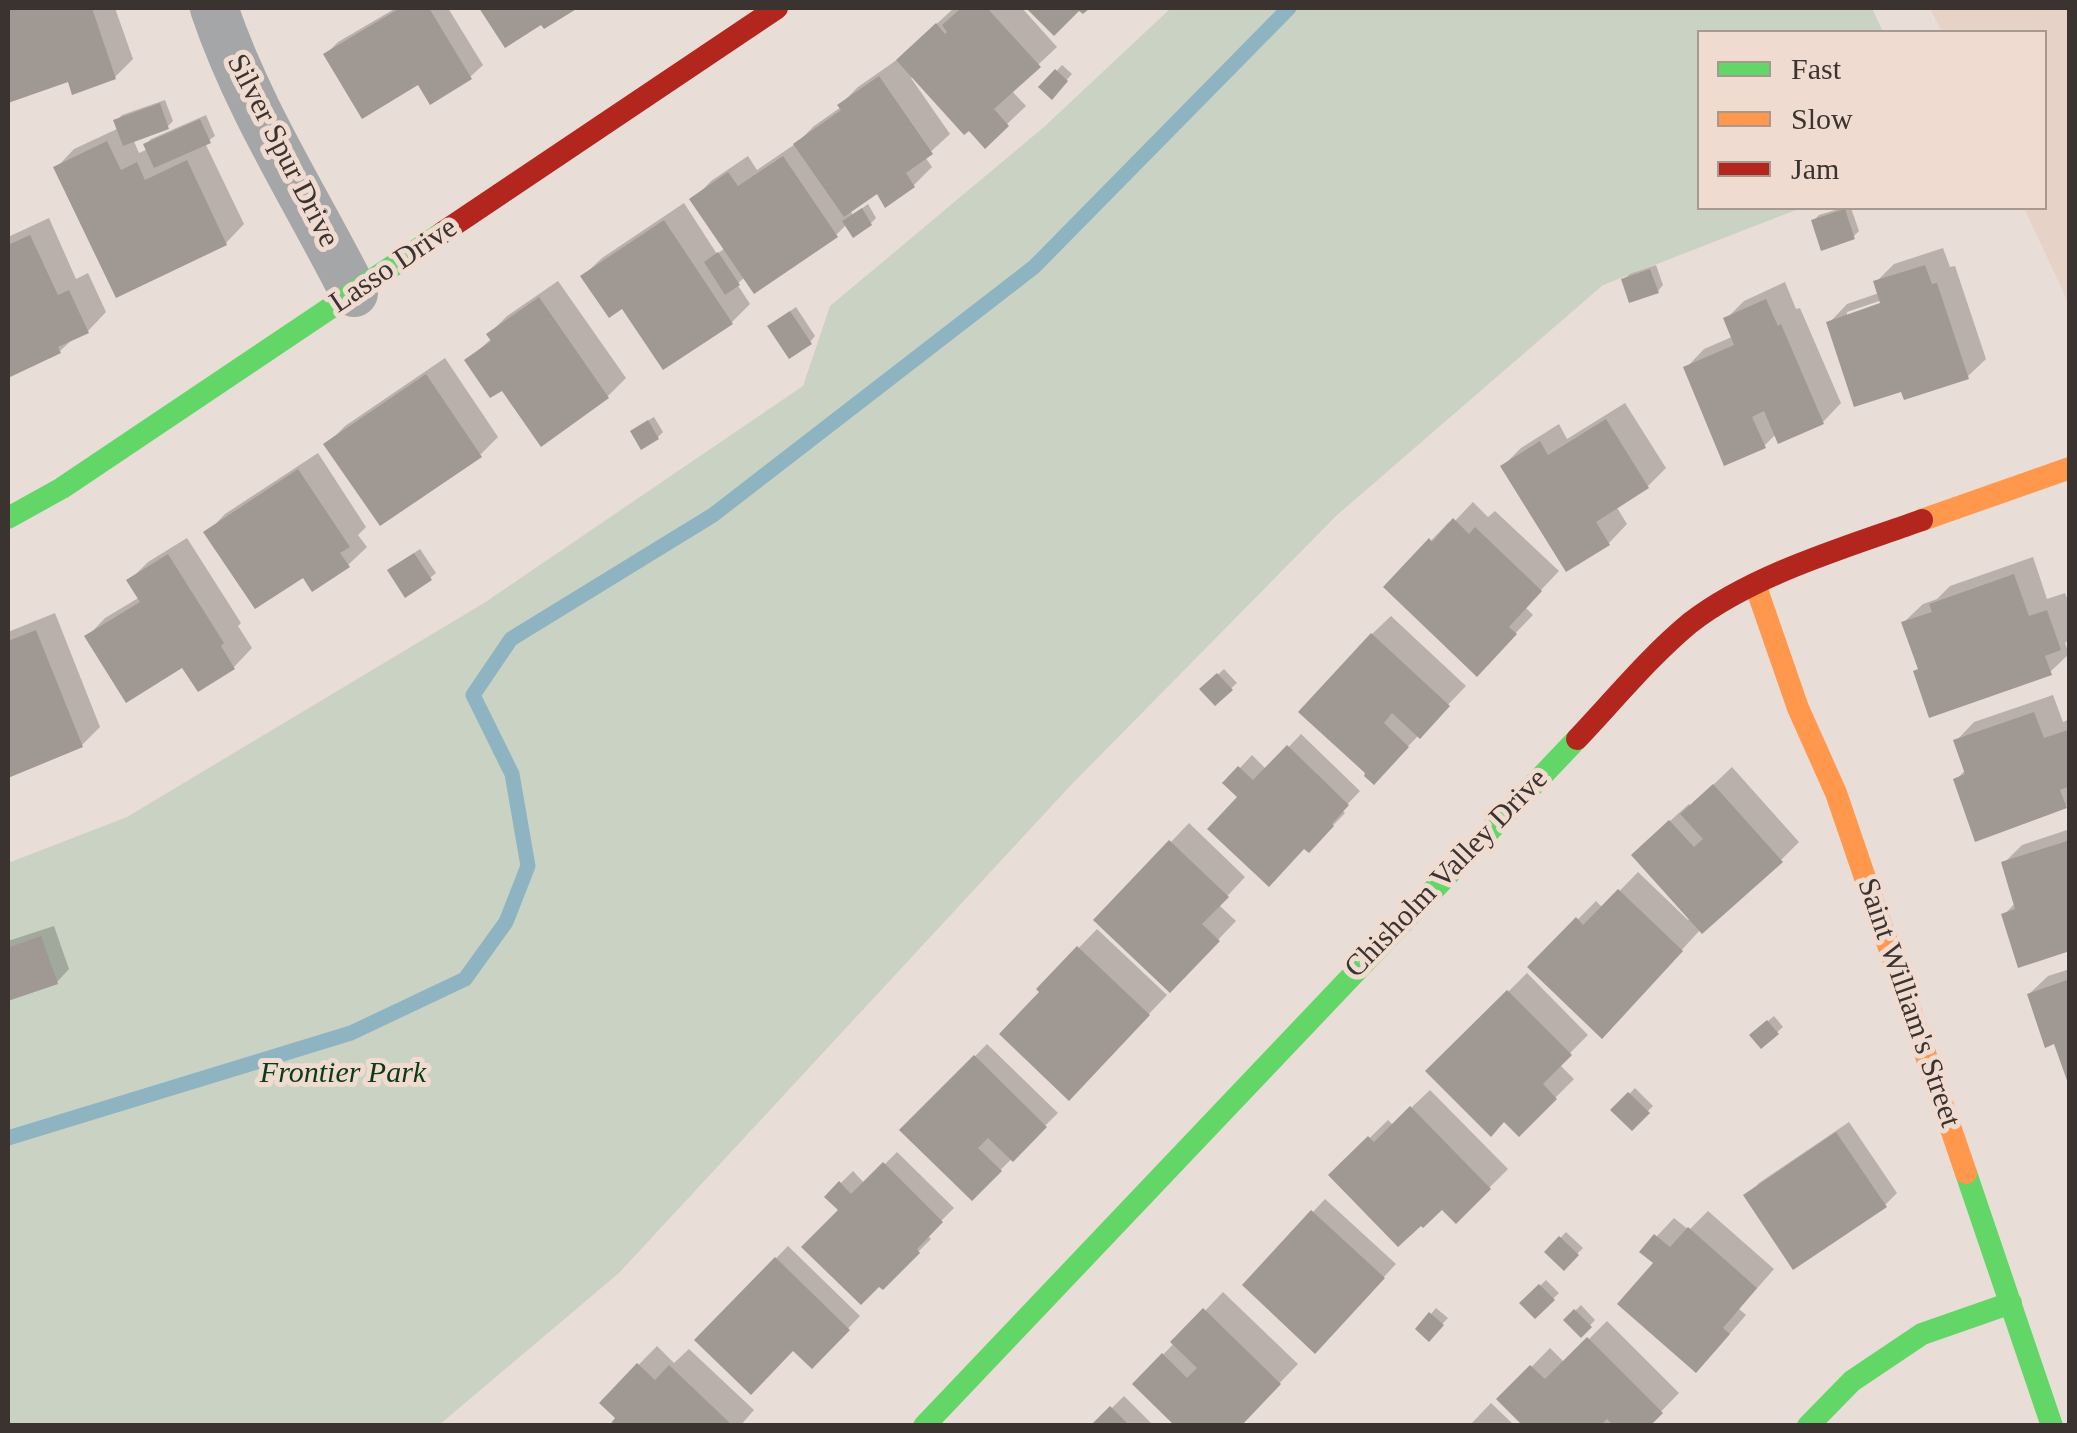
<!DOCTYPE html>
<html>
<head>
<meta charset="utf-8">
<style>
	body { margin:0 }
	#map { position:relative; width:2077px; height:1433px; overflow:hidden; background:#e8ddd7; font-family:"Times New Roman",serif }
	canvas { display:block }
	.frame { position:absolute; inset:0; border:10px solid #3b332f; pointer-events:none }
	.legend { position:absolute; left:1697px; top:30px; width:350px; height:180px; box-sizing:border-box; background:#efdbd0; border:2px solid #a79890; margin:0; padding:12px 18px; list-style:none; font-size:30px; color:#3b332f }
	.legend li { display:flex; align-items:center; gap:20px; height:50px }
	.legend b { width:50px; border:2px solid #a79890 }
</style>
</head>
<body>
<div id="map">
<canvas width="2077" height="1433"></canvas>
<div class="frame"></div>
<ul class="legend">
<li><b style="height:12px;background:#63d668"></b>Fast</li>
<li><b style="height:12px;background:#ff974d"></b>Slow</li>
<li><b style="height:12px;background:#b3261e"></b>Jam</li>
</ul>
</div>
<script>
const context = document.querySelector('canvas').getContext('2d');
context.lineJoin = 'round';
function paint(path, color) { context.fillStyle = color; context.fill(path, 'evenodd'); }
function trace(path, color, width, dash) { context.strokeStyle = color; context.lineWidth = width; context.lineCap = dash ? 'butt' : 'round'; context.setLineDash(dash || []); context.stroke(path); }
function label(font, color, halo, rows, align = 'center') {
  context.font = font + ' "Times New Roman",serif'; context.lineWidth = 10; context.setLineDash([]); context.textBaseline = 'middle'; context.strokeStyle = halo; context.fillStyle = color; for (const [text, x, y, turn = 0] of rows) {
    context.save(); context.translate(x, y); context.rotate((+turn || 0) * Math.PI / 180); context.textAlign = isNaN(turn) ? turn : align; if (halo) context.strokeText(text, 0, 0); context.fillText(text, 0, 0); context.restore();
  }
}
const built = new Path2D(`
	M1930,8h139v296l-45,-96h20v-176h-102z`);
const green = new Path2D(`
	M1171,8h701l11,24h-183v176h101l-198,77 -267,231 -264,268 -453,489 -180,152 -431,1v-563l119,-46 357,-214 319,-217 27,-80 214,-179z`);
const shadow = new Path2D(`
	M8,8h107l18,51 -18,18 -45,2 -62,21z
	M396,8h52l35,57 -13,12 -144,-23 12,-12z
	M954,8l5,3 4,-3h59l35,39 -46,43 15,16 -41,39 -71,-69 -3,2 39,56 -25,23 7,10 -18,18 -36,6 -28,19 3,5 15,-11 8,14 -5,5 -24,1 -11,11 -91,42 -8,7 13,20 -18,18 -68,45 -41,-62 -40,-29 19,-18 82,-55 33,51 8,-6 -32,-48 18,-19 37,-25 9,14 41,-28 16,-16 27,-19 -1,-2 18,-18 40,-28z
	M1062,65l10,9 -20,22 -10,-9z
	M165,100l8,21 -5,5 -35,13 6,14 9,-4 -2,-5 5,-5 55,-24 9,21 -10,7 39,81 -18,19 -109,51 -61,-126 18,-19 45,-21 -3,-7 6,-6z
	M1842,208h9l8,23 -6,6 -39,-17 5,-5z
	M49,218l27,61 12,-6 18,39 -18,19 -13,6 -15,14 -52,24v-138z
	M1943,248l7,19 5,-1 31,93 -19,18 -64,12 -74,-66 18,-19 32,-11 -3,-11 18,-18zM1891,297l2,5 -46,15v-5z
	M1656,265l7,20 -5,6 -34,-12 6,-5z
	M558,281l68,97 -18,18 -67,47 -39,-55 -35,-27 25,-23 -3,-4 18,-18z
	M1785,282l11,27 4,-1 41,95 -18,19 -47,12 -12,12 -78,-78 18,-19 30,-13 -8,-17 18,-18z
	M796,307l19,29 -5,6 -34,-21z
	M445,358l53,79 -18,18 -153,-11 18,-18z
	M1625,403l41,65 -18,18 -32,20 11,18 -18,19 -42,26 -64,-103 18,-18 38,-24 8,15z
	M654,417l9,15 -5,5 -19,-11z
	M318,453l48,74 -8,8 9,12 -19,18 -44,9 -97,-41 18,-19z
	M1473,502l15,15 7,-6 64,60 -34,36 8,8 -56,58 -91,-86 63,-65 2,3z
	M187,538l54,85 -3,3 14,22 -18,19 -35,22 -16,-25 -96,-27 18,-19 35,-21 -11,-16 19,-19z
	M420,549l16,24 -6,5 -34,-13z
	M2033,557l14,42 18,-6 5,13v32l-5,5 4,11 -19,18 -130,-4 -16,-46 19,-18 14,-5 13,-13z
	M55,613l45,114 -18,18 -74,30v-143z
	M1391,616l75,70 -74,77 -23,10 3,-139z
	M1224,669l13,14 -22,20 -12,-14z
	M2053,695l10,27 7,-3v83l-4,4 -110,-26 10,-11 -10,-28 18,-19z
	M1301,734l59,57 -18,19 3,3 -24,25 -80,-41 -15,-14 26,-28 15,15z
	M1732,767l67,75 -18,18 -78,70 -2,-1 -81,88 -89,-50 65,-66 7,7 35,-36 50,48 3,-2 -39,-81 37,-33 2,2z
	M1189,823l56,54 -26,28 17,16 -66,69 -73,-70z
	M2070,829v119l-66,-33 12,-13 -12,-39 18,-18z
	M54,926l15,43 -12,13 -49,17v-58z
	M1097,929l70,66 -80,84 -48,-90z
	M2070,969v111l-14,-40 -27,-46 19,-18z
	M1527,973l61,62 -29,29 15,15 -55,55 -14,-15 -76,-48z
	M1774,1016l9,11 -21,19 -10,-11z
	M987,1044l71,69 -86,85 -69,-68z
	M1635,1088l18,18 -21,21 -18,-17z
	M1430,1090l78,79 -52,52 -14,-14 -110,-32 56,-55 5,5z
	M1849,1122l48,71 -12,12 -138,-9 12,-13z
	M897,1152l57,56 -27,27 4,4 -48,48 -42,-77 -14,-13 26,-26 12,13z
	M1325,1199l71,65 -69,74 -81,-53z
	M1708,1211l66,58 -35,40 7,6 -32,37 -58,-89 -13,-12 31,-33 15,12z
	M1566,1232l17,16 -19,19 -16,-15z
	M788,1246l72,70 -48,50 -19,-18 -96,-9z
	M1546,1280l13,13 -24,23 -12,-13z
	M1223,1292l75,72 -60,62 -103,-42z
	M1581,1305l14,15 -14,15 -15,-15z
	M1436,1308l12,10 -19,20 2,-24z
	M1607,1321l72,72 -32,33h-121l-26,-27 50,-51 15,15z
	M657,1346l17,17 15,-14 65,61 -14,16h-128l7,-8 -17,-16z
	M1124,1396l30,30h-60z
	M1491,1403l24,23h-46z`);
const stream = new Path2D(`
	M8,1138l343,-105 114,-54 41,-57 22,-56 -16,-92 -39,-79 38,-56 202,-124 321,-248 255,-259`);
const building = new Path2D(`
	M12,8h80l24,71 -44,16 -4,-13 -60,21v-94z
	M400,8h29l43,71 -42,26 -12,-20 -56,34 -39,-65z
	M479,8h99l-34,21 -3,-4 -36,23z
	M961,8h26l54,59 -47,42 15,17 -24,23 -16,-18 -5,4 -68,-75 40,-37 9,11 2,-2 -5,-7z
	M1026,8h64l-7,6 -4,-3 -25,25z
	M1055,69l13,12 -16,19 -14,-13z
	M879,76l54,78 -27,19 9,14 -30,21 -8,-14 -33,23 -51,-73 48,-34 -4,-5z
	M160,103l9,26 -46,17 -10,-26z
	M200,119l11,24 -57,25 -11,-24z
	M107,141l14,29 16,-8 8,18 42,-20 40,85 -111,53 -63,-131z
	M783,156l55,81 -84,57 -65,-95 39,-27 10,14z
	M862,208l10,17 -19,13 -11,-17z
	M1845,209l10,30 -34,12 -10,-31z
	M664,220l69,104 -70,46 -41,-61 -13,9 -29,-42z
	M30,235l28,60 11,-5 20,43 -31,14 3,6 -53,25v-133z
	M718,252l22,33 -15,10 -21,-33z
	M1925,265l7,19 5,-1 32,96 -65,21 -3,-8 -47,15 -28,-85 54,-19 -7,-22z
	M1650,269l9,24 -30,10 -8,-24z
	M539,297l70,101 -68,49 -39,-56 -12,7 -26,-38 27,-19 -5,-7z
	M1766,299l12,27 3,-2 43,100 -46,20 -14,-33 -12,6 14,31 -42,18 -41,-99 51,-22 -11,-27z
	M790,311l22,33 -23,15 -22,-33z
	M426,374l56,83 -102,69 -57,-82z
	M1606,419l43,69 -53,34 14,23 -44,27 -66,-106 40,-25 8,14z
	M648,420l11,19 -18,11 -11,-19z
	M298,469l52,78 -10,6 10,14 -38,25 -9,-14 -48,31 -52,-77z
	M1453,518l16,16 6,-7 67,64 -33,36 8,7 -40,43 -94,-90 46,-49 3,4z
	M414,553l18,27 -27,18 -18,-28z
	M168,554l56,89 -3,3 14,23 -37,23 -16,-24 -56,35 -42,-67 56,-34 -14,-22z
	M2014,574l15,42 18,-6 14,40 -16,6 7,19 -123,43 -16,-47 5,-2 -17,-47 31,-10 -3,-8z
	M36,630l47,117 -75,31v-137z
	M1371,633l79,73 -30,33 -28,-26 -8,10 25,24 -35,38 -10,-9 1,-3 -67,-61z
	M1217,673l16,17 -18,16 -16,-17z
	M2034,712l10,26 24,-8 2,3v53l-10,4 7,18 -92,34 -22,-63 12,-5 -12,-34z
	M1287,745l62,60 -17,19 2,2 -25,27 -5,-4 -35,38 -62,-58 30,-32 -15,-14 16,-17 15,14z
	M1713,784l70,78 -81,72 -71,-79 38,-35 25,27 9,-8 -23,-25z
	M1169,840l60,57 -27,27 18,17 -50,52 -77,-73z
	M2070,840v111l-52,17 -17,-54 14,-5 -14,-47z
	M1618,889l65,62 -81,88 -75,-72 49,-50 7,8z
	M41,936l17,48 -50,17v-53z
	M1077,946l73,69 -81,86 -70,-67 40,-42 -3,-3z
	M2070,979v107h-1l-15,-42 -9,4 -18,-54z
	M1507,990l65,65 -29,29 14,15 -38,38 -15,-15 -13,15 -66,-66z
	M1767,1020l12,14 -18,15 -12,-14z
	M974,1055l73,72 -34,35 -25,-24 -10,10 24,23 -30,30 -73,-71z
	M1628,1092l22,21 -18,18 -22,-21z
	M1410,1106l81,83 -35,35 -14,-14 -19,18 -2,-2 -23,21 -70,-72 40,-39 6,6z
	M1836,1132l51,75 -94,63 -50,-75z
	M883,1162l60,60 -26,27 3,4 -37,37 -4,-3 -18,18 -60,-58 37,-37 -14,-13 15,-16 12,13z
	M1311,1210l74,68 -70,76 -73,-69z
	M1688,1227l69,61 -34,40 7,6 -34,39 -79,-69 36,-41 -14,-11 15,-18 16,13z
	M1559,1236l20,19 -15,16 -20,-19z
	M775,1257l75,73 -38,39 -19,-18 -42,44 -57,-55z
	M1539,1284l16,16 -20,19 -16,-16z
	M1203,1308l78,76 -40,42h-66l-43,-42 30,-31 25,25 10,-10 -27,-26z
	M1574,1309l18,18 -11,11 -18,-18z
	M1429,1312l15,13 -15,17 -14,-13z
	M1587,1337l76,76 -13,13h-36l-7,-7 -7,7h-77l-27,-27 34,-34 15,14z
	M637,1363l18,17 14,-15 64,61h-124l6,-8 -16,-15z
	M1110,1406l20,20h-40z`);
const street = new Path2D(`
	M214,8c34,101 92,190 140,285`);
const fast = new Path2D(`
	M8,518l54,-30 380,-255
	M1966,1173l86,253
	M924,1426l653,-687
	M1808,1426l44,-45 70,-47 89,-31`);
const slow = new Path2D(`
	M1922,520l148,-52
	M1755,584l43,124 38,85 130,380`);
const jam = new Path2D(`
	M442,233l335,-225
	M1577,739c37,-39 72,-82 113,-116 63,-49 157,-76 232,-103`);
const streetNames = [
	["Silver Spur Drive",282,151,63],
	["Lasso Drive",394,266,-34],
	["Chisholm Valley Drive",1447,874,-46],
	["Saint William's Street",1908,1003,71]
];
const parkNames = [
	["Frontier Park",343,1074]
];
paint(built, '#e6d2c7');
paint(green, '#cad3c3');
paint(shadow, '#0003');
trace(stream, '#8eb3c1', 15);
paint(building, '#a09893');
trace(street, '#a4a6a7', 48);
trace(fast, '#63d668', 22);
trace(slow, '#ff974d', 22);
trace(jam, '#b3261e', 22);
label('30px', '#3b332f', '#efdbd0', streetNames);
label('italic 30px', '#0a3a17', '#efdbd0', parkNames);
</script>
</body>
</html>
